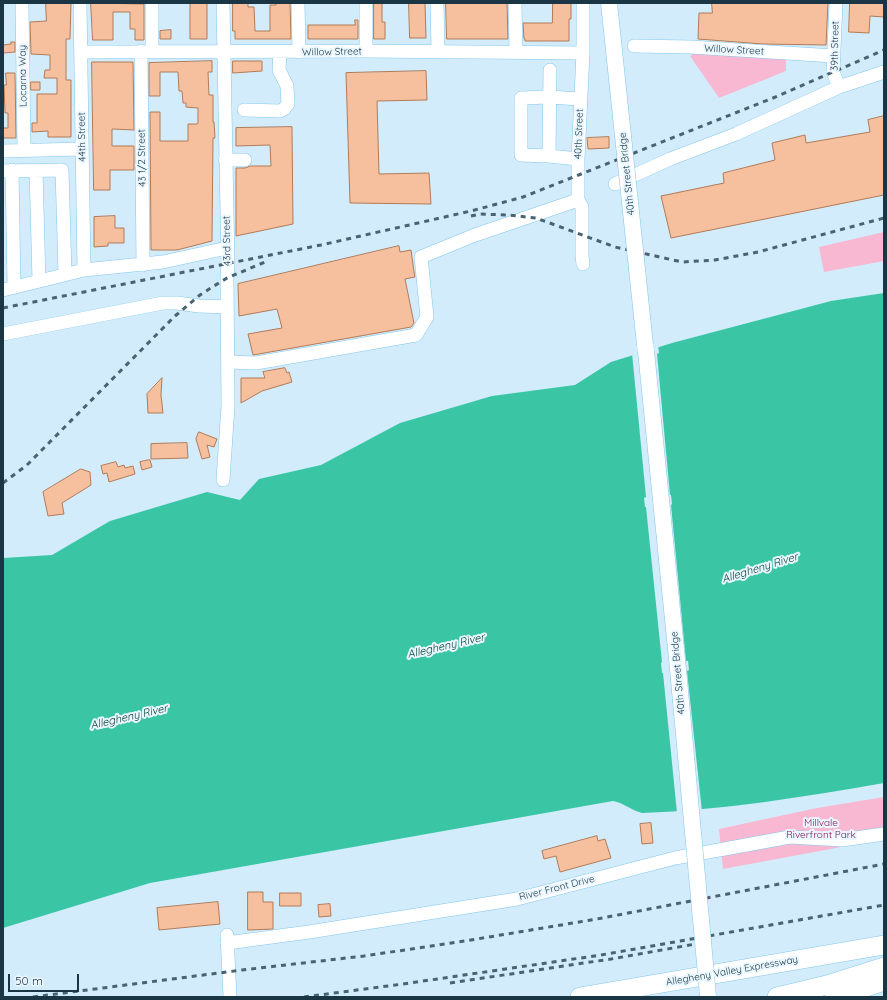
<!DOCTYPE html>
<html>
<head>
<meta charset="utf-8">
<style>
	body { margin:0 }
	#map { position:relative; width:887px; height:1000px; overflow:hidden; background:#d2ecfc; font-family:Quicksand,sans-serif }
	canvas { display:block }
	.frame { position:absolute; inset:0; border:4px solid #1a3645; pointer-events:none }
	.scale { position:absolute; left:8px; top:974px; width:71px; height:18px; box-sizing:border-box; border:2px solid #1a3645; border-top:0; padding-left:5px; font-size:12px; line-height:14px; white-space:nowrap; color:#1a3645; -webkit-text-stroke:3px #eaf7ff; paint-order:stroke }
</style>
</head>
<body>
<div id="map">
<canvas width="887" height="1000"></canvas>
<div class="frame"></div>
<div class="scale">50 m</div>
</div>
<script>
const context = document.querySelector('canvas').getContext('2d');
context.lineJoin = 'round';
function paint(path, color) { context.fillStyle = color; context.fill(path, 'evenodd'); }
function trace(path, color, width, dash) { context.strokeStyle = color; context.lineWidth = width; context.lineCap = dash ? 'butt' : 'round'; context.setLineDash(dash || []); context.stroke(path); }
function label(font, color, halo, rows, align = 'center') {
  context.font = font + ' Quicksand,sans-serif'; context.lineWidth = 4; context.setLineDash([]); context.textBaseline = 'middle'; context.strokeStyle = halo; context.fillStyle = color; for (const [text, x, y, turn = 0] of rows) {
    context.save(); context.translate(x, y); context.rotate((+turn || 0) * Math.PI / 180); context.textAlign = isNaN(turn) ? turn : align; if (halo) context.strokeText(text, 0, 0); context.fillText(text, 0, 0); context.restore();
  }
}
const green = new Path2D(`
	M697,51l89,5v15l-67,27 -29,-42z
	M884,232v29l-60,11 -5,-25z
	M884,797v42l-161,30 -4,-40 98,-21z`);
const water = new Path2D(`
	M884,293v490c-81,14 -160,27 -242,30 -11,-3 -18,-10 -29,-12l-463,82 -147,45v-370l49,-3 58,-34 97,-29 33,8 19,-21 62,-14 79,-42 92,-27 83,-11 36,-23 61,-19 159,-42z`);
const pier = new Path2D(`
	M658,345l1,8 -2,1 13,141h1l1,9 -1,1 15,156h2l1,9 -2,1 15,141 -25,1 -14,-140h-1l-1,-10 1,-1 -16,-155h-1l-1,-9 2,-1 -14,-144z`);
const building = new Path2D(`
	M46,3h25l-1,36h-4v41h5v57h-23v-6l-16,1v-9h5v-29h20v-16h-13l1,-8h5v-15l-19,-1 -1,-32 16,-1z
	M91,3l53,1v36h-9v-11h-5v-17h-17v28h-20z
	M193,3h14v36h-17v-35z
	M233,3h15v4h6l1,24h15v-26h6v-2h14l1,36h-56v-8h-2z
	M374,3h8v19h3v17h-11z
	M409,3h16l1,35h-16z
	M446,3h61l1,36h-61z
	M553,3h18v16h-2v22h-44v-2h-1l-1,-16h29z
	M712,3h116l-2,42 -63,-1 -65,-5 1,-26h13z
	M850,3h34v14l-14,-1 -1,17 -20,-1z
	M355,20h3v19h-50v-14h47z
	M171,30v9h-11v-8z
	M11,42h4v10l-12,1v-8l8,-1z
	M212,61v11h-4l1,23h4v27h1l1,16h-2l-1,103 -35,9h-26l-1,-138h10v29h28v-17h9l1,-1v-15l-12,-1v-4h-3l-1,-12h-3l-1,-19h-18v24h-11v-33z
	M233,61h29v10l-29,2z
	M92,62h41l1,68 -22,-1v17h22v24h-24v20h-16z
	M426,71l1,29 -50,1 2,73 50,-1 2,31 -81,-1 -4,-130z
	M6,73h9l1,65h-13v-10h5v-15h-3l-1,-28h2z
	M31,82h9v8h-9z
	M884,116v79l-213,43 -10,-42 63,-13 -1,-10 52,-13 -3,-17 33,-8 1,8 64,-11 -2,-12z
	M292,127l1,97 -57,12v-68h9l5,-2h21l-1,-21 -34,1v-18z
	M609,137v11l-21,1 -1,-11z
	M115,216v12h9v15h-16v3l-14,1v-30z
	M399,246l1,6 11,-2 3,22 1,5 -10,2 9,44 -3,4 -158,28 -5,-21 34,-6 -5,-19 -38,7 -1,-32z
	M285,368l2,5 2,-1 3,10 -30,9 -21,12v-25h24l-2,-6z
	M162,378l-1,17 2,18h-15l-1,-19z
	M199,432l18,7 -3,8 -7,-2 3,12 -8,2 -6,-20z
	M187,443l1,15 -37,1v-15z
	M150,460l2,7 -10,3 -2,-8z
	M116,462l2,5 6,-2 1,3 8,-2 2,8 -26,8 -2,-9 -4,1 -2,-8z
	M81,469l9,3 1,13 -29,18 2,11 -16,2 -5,-24z
	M651,823l2,20 -11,1 -2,-20z
	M597,836l1,5 7,-2 6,19 -51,14 -4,-16 -12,3 -2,-8z
	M248,892h15v10h10v27l-25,1z
	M280,893h21v13h-21z
	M218,902l2,22 -61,6 -2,-22z
	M330,904l1,12 -12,1 -1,-12z`);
const minor = new Path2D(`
	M22,3l2,147
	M80,3l4,267
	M152,3v48
	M223,3l5,261 -1,14 1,128 -5,74
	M298,3l1,49
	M437,3l1,48
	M515,3l1,48
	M836,3l-3,69 6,15
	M634,46l57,1 143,9
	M141,51l2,214
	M366,51v-48
	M81,52l285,-1 217,2
	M244,110l36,1 4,-2 4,-5 -1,-18 -8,-16 1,-18
	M3,151l79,-2
	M549,156l1,-86
	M578,159l-29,-3 -28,-1v-57l28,-1 31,2
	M225,160h20
	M12,170l2,117
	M36,170l3,111
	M3,171l59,-1 3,104
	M615,184l55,-25 66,-25 103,-47 45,-15
	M583,264l-1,-8v-49l-4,-7v-41l5,-106v-50
	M3,290l81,-20 79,-8 64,-14
	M3,334l160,-31h14l22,3 28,1
	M228,362l28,1 160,-28 11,-18 -6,-60 54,-22 103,-35
	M227,935l3,62
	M227,943l82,-11 208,-33 158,-41 115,-21 52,3 42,-6`);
const highway = new Path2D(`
	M580,997l304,-52
	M777,997l50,-12 57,-18
	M835,997l49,-16`);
const rail = new Path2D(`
	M471,216l9,-2 28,1 28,3 79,29 67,15 33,-2 43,-8 126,-34
	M3,308l318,-63 150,-34 52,-14 250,-99 111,-48
	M3,483l24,-18 148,-149 25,-21 14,-9 13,-8 38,-16
	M450,983l161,-24 90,-16
	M33,997l209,-27 122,-14 101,-15 132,-22 287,-55
	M304,997l99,-13 198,-29 283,-50`);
const majorBridge = new Path2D(`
	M609,3l36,342
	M646,351l32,318 30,327`);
const streetNames = [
	["39th Street",835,46,-89],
	["Willow Street",734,50,3],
	["Willow Street",332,52,-1],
	["Locarna Way",23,76,-91],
	["40th Street",579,134,-88],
	["44th Street",82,137,-91],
	["43 1/2 Street",142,158,-91],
	["40th Street Bridge",627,174,-96],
	["43rd Street",227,241,-91],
	["40th Street Bridge",678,673,-95],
	["River Front Drive",557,888,-14],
	["Allegheny Valley Expressway",732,971,-10]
];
const parkNames = [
	["Millvale",821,823],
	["Riverfront Park",821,835]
];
const waterNames = [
	["Allegheny River",760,568,-17],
	["Allegheny River",446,646,-13],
	["Allegheny River",129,717,-13]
];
paint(green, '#f8b8d2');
paint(water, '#3ac6a4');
paint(pier, '#d2ecfc');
paint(building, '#f6c09f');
trace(building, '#b27a56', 1);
trace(minor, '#83c7ec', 14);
trace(highway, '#83c7ec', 20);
trace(minor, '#fff', 13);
trace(highway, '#fff', 19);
trace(rail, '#486473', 3, [5, 5]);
trace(majorBridge, '#83c7ec', 17, []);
trace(majorBridge, '#fff', 16);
label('10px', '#1a3645', '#eaf7ff', streetNames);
label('10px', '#881555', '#eaf7ff', parkNames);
label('italic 11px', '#094538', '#eaf7ff', waterNames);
</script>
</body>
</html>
